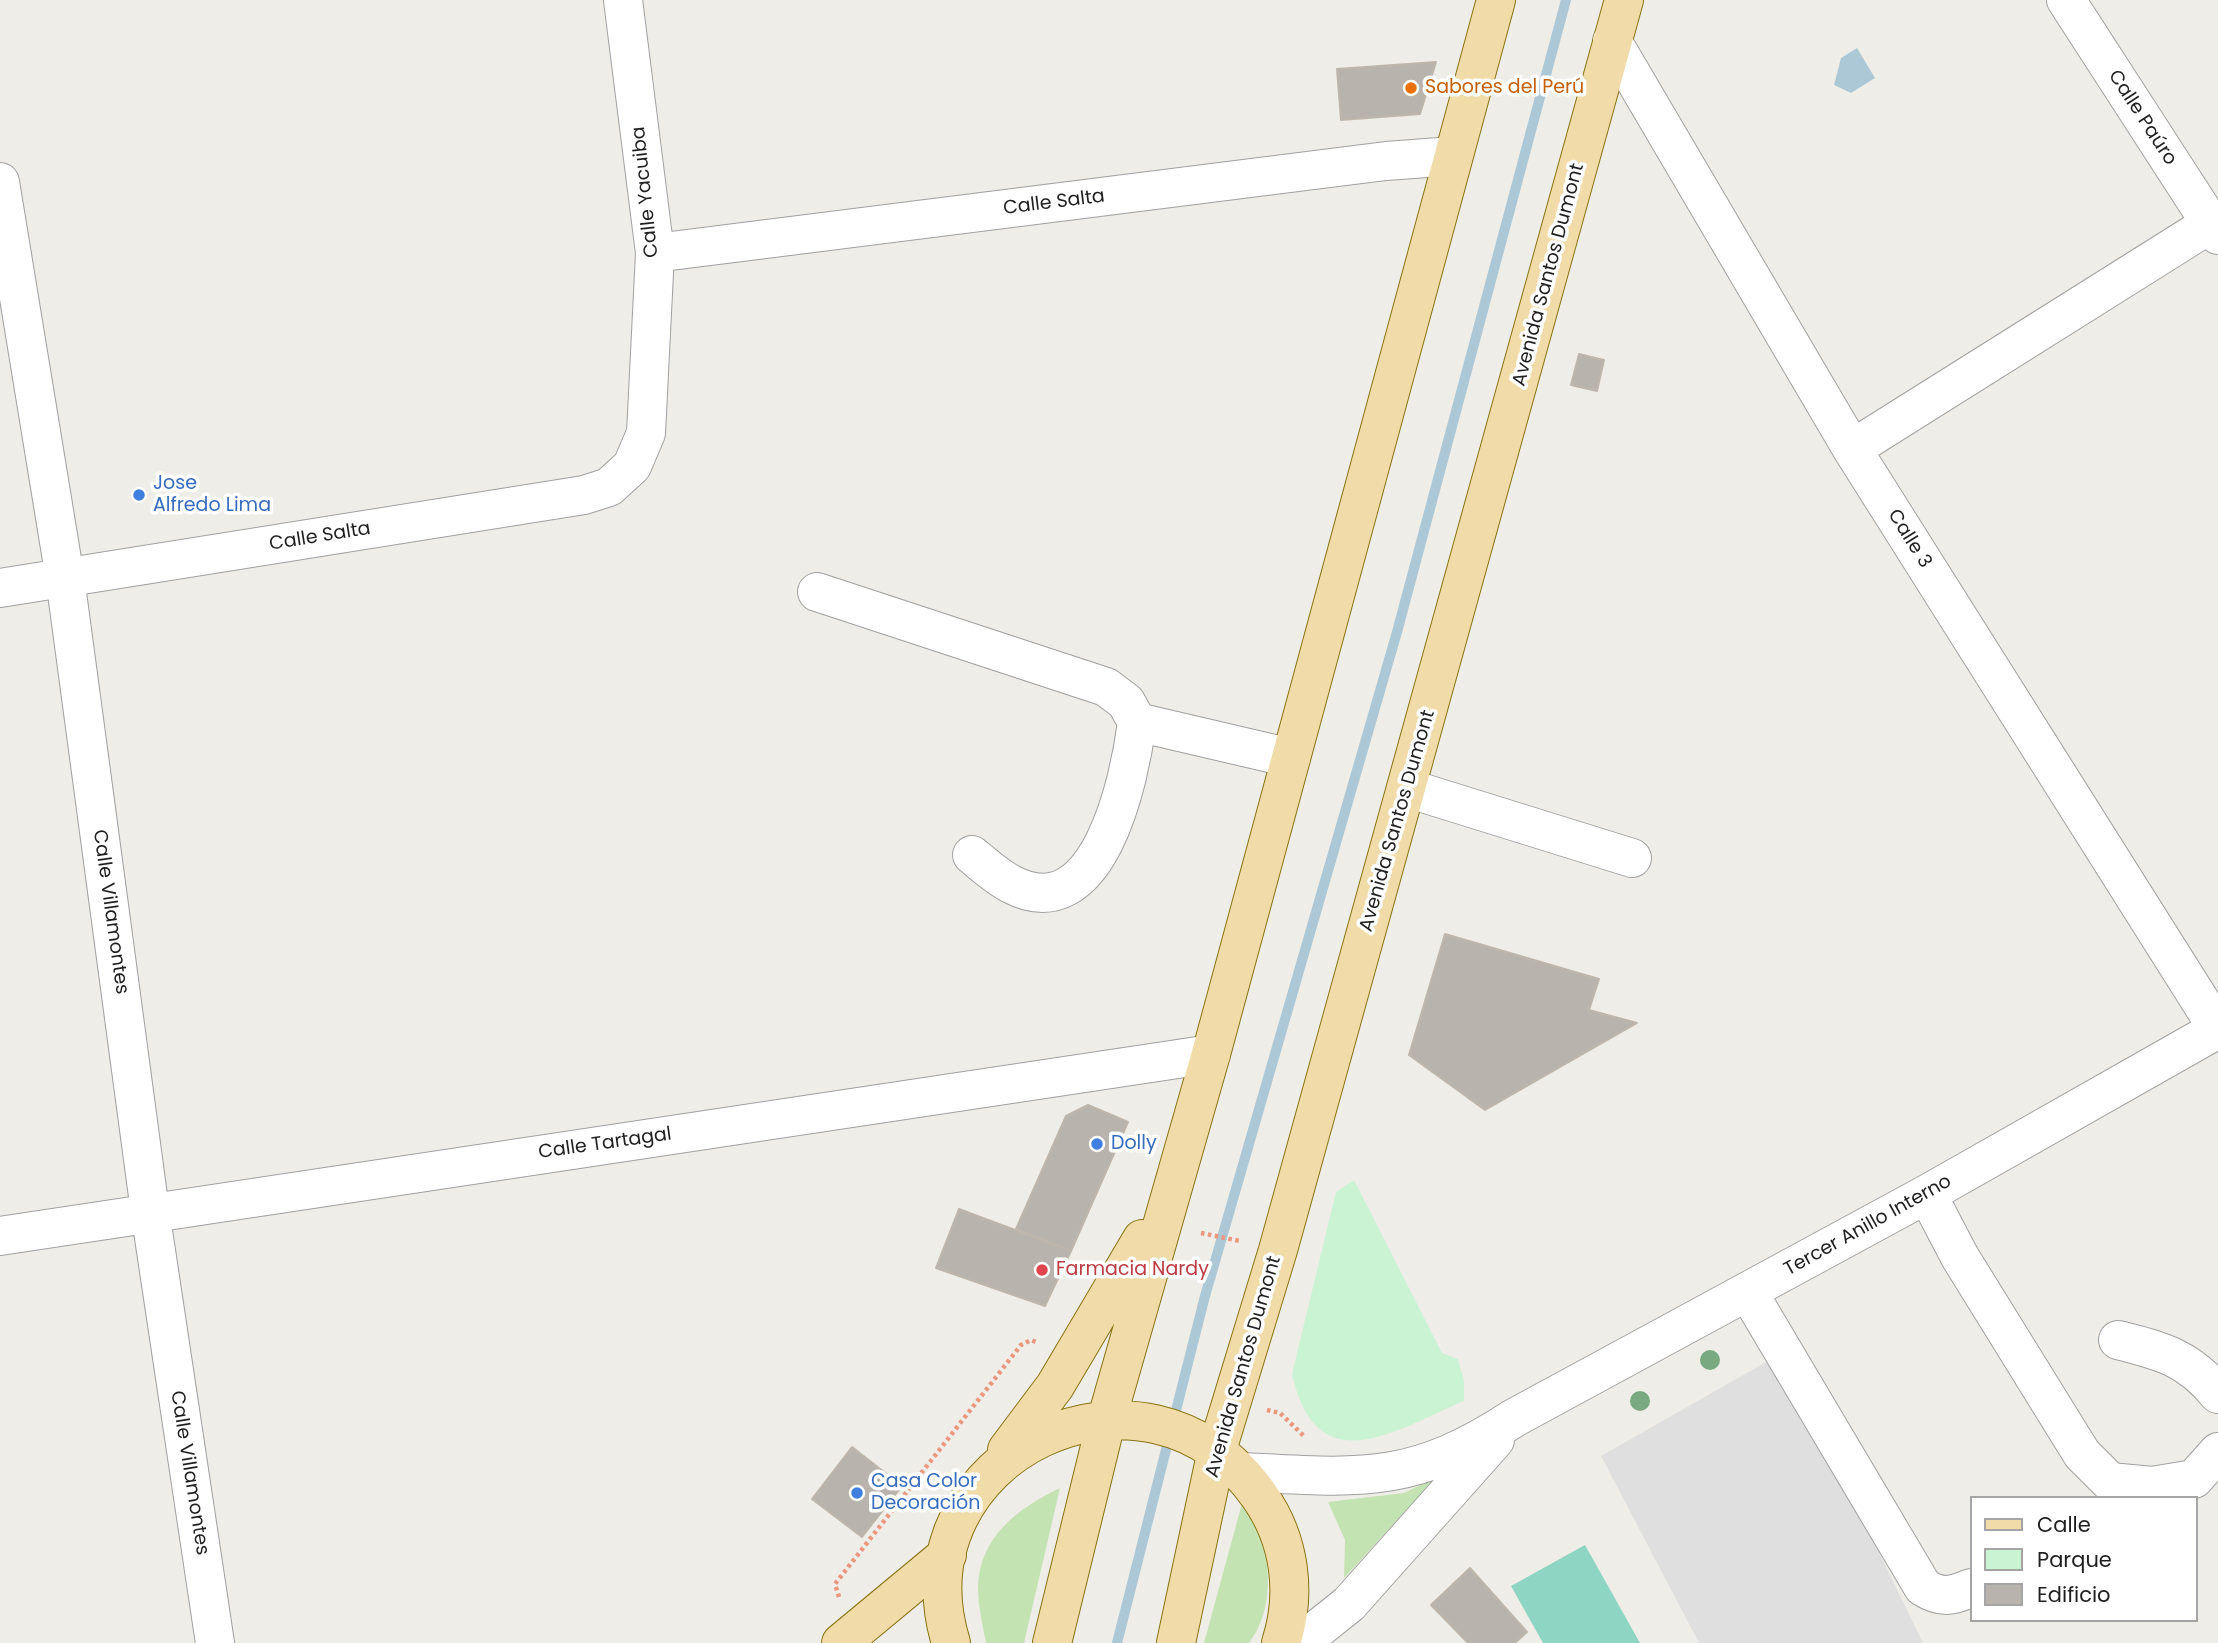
<!DOCTYPE html>
<html>
<head>
<meta charset="utf-8">
<style>
	body { margin:0 }
	#map { position:relative; width:2218px; height:1643px; overflow:hidden; background:#efede7; font-family:Poppins,sans-serif }
	canvas { display:block }
	.legend { position:absolute; left:1970px; top:1496px; width:228px; height:126px; box-sizing:border-box; background:#fff; border:2px solid #a5a5a5; margin:0; padding:9px 12px; list-style:none; font-size:21px; color:#1f1f1f }
	.legend li { display:flex; align-items:center; gap:14px; height:35px }
	.legend b { width:35px; border:2px solid #a5a5a5 }
</style>
</head>
<body>
<div id="map">
<canvas width="2218" height="1643"></canvas>
<ul class="legend">
<li><b style="height:9px;background:#f1dca9"></b>Calle</li>
<li><b style="height:19px;background:#c9f3d2"></b>Parque</li>
<li><b style="height:19px;background:#b8b3ad"></b>Edificio</li>
</ul>
</div>
<script>
const context = document.querySelector('canvas').getContext('2d');
context.lineJoin = 'round';
function paint(path, color) { context.fillStyle = color; context.fill(path, 'evenodd'); }
function trace(path, color, width, dash) { context.strokeStyle = color; context.lineWidth = width; context.lineCap = dash ? 'butt' : 'round'; context.setLineDash(dash || []); context.stroke(path); }
function label(font, color, halo, rows, align = 'center') {
  context.font = font + ' Poppins,sans-serif'; context.lineWidth = 7; context.setLineDash([]); context.textBaseline = 'middle'; context.strokeStyle = halo; context.fillStyle = color; for (const [text, x, y, turn = 0] of rows) {
    context.save(); context.translate(x, y); context.rotate((+turn || 0) * Math.PI / 180); context.textAlign = isNaN(turn) ? turn : align; if (halo) context.strokeText(text, 0, 0); context.fillText(text, 0, 0); context.restore();
  }
}
const grass = new Path2D(`
	M1437,1477l-93,101 1,-38 -17,-38 76,-9z
	M1060,1488l-36,155h-38c-3,-17 -8,-37 -8,-55 1,-51 40,-80 82,-100z
	M1244,1496c24,42 37,105 5,147h-45z`);
const park = new Path2D(`
	M1354,1180l88,173 16,6 6,22v20c-69,29 -147,84 -172,-27l44,-182z`);
const pitch = new Path2D(`
	M1585,1545l55,98h-97l-32,-57z`);
const parking = new Path2D(`
	M1782,1353l141,290h-224l-98,-187z`);
const water = new Path2D(`
	M1857,48l18,30 -24,15 -17,-8 7,-27z`);
const stream = new Path2D(`
	M1117,1643l88,-347 192,-664 169,-632`);
const building = new Path2D(`
	M1436,62l-16,52 -79,6 -4,-51z
	M1579,354l25,6 -7,31 -26,-6z
	M1445,934l154,45 -10,31 48,13 -152,87 -76,-55z
	M1088,1105l40,17 -57,129 -55,-22 50,-113z
	M959,1209l112,42 -26,55 -109,-38z
	M852,1447l50,39 -40,51 -50,-38z
	M1470,1568l57,64 -12,11h-47l-37,-38z`);
const path = new Path2D(`
	M1201,1233l39,8
	M1267,1410l13,3 25,24
	M839,1597l-4,-13 186,-239 10,-5 5,2`);
const minor = new Path2D(`
	M2066,0l152,235
	M1612,41l240,408 366,580
	M0,182l65,396 85,633 65,432
	M655,253l731,-92 67,-5
	M1852,449l366,-230
	M0,588l584,-93 25,-8 23,-21 14,-33 9,-180 -32,-253
	M817,592l289,95 20,15 11,20
	M1407,788l225,70
	M972,855c12,10 25,22 39,29 88,47 119,-106 126,-162l154,36
	M1927,1194l33,63 122,197 28,28 42,4 42,-7 24,-27
	M0,1236l1211,-182
	M1748,1292l175,295c19,12 29,9 48,1
	M2118,1340c44,11 71,18 100,54
	M1243,1472c117,6 169,13 271,-54l413,-224 291,-165
	M1300,1643l49,-39 146,-164`);
const major = new Path2D(`
	M1007,1450l48,-64 87,-147
	M841,1643l106,-88
	M951,1643c-58,-188 196,-310 309,-146 30,43 37,96 21,146
	M1052,1643l55,-225 104,-364 285,-1054
	M1176,1643l41,-193 61,-200 346,-1250`);
const trees = [
	[1710,1360],
	[1640,1401]
];
const markers = [
	[1411,88,7,"#e8710a"],
	[139,495,7,"#3f7fe0"],
	[1097,1144,7,"#3f7fe0"],
	[1042,1270,7,"#e0444e"],
	[857,1493,7,"#3f7fe0"]
];
const foodNames = [
	["Sabores del Perú",1425,88]
];
const streetNames = [
	["Calle Paúro",2142,118,57],
	["Calle Yacuiba",646,192,-96],
	["Calle Salta",1054,203,-7],
	["Avenida Santos Dumont",1549,275,-75],
	["Calle Salta",320,537,-9],
	["Calle 3",1909,539,58],
	["Avenida Santos Dumont",1398,821,-74],
	["Calle Villamontes",110,912,82],
	["Calle Tartagal",605,1144,-8],
	["Tercer Anillo Interno",1868,1226,-29],
	["Avenida Santos Dumont",1244,1367,-74],
	["Calle Villamontes",189,1473,81]
];
const shopNames = [
	["Jose",153,484],
	["Alfredo Lima",153,506],
	["Dolly",1111,1144],
	["Casa Color",871,1482],
	["Decoración",871,1504]
];
const healthNames = [
	["Farmacia Nardy",1056,1270]
];
paint(grass, '#c4e3b3');
paint(park, '#c9f3d2');
paint(pitch, '#8ed5c3');
paint(parking, '#dfdfdf');
paint(water, '#acc8d7');
trace(stream, '#acc8d7', 10);
paint(building, '#b8b3ad');
trace(building, '#bfb6ab', 2);
trace(minor, '#a0a0a0', 40);
trace(major, '#897211', 40);
trace(path, '#ea977d', 4.5, [3.5, 3.5]);
trace(minor, '#fff', 38);
trace(major, '#f1dca9', 38);
context.fillStyle = '#79a980';
for (const [x, y] of trees) { context.beginPath(); context.arc(x, y, 10, 0, 2 * Math.PI); context.fill(); }
for (const [x, y, r, color] of markers) { const dot = new Path2D(); dot.arc(x, y, r, 0, 2 * Math.PI); context.fillStyle = color; context.fill(dot); trace(dot, '#fff', 2.5); }
label('19px', '#c56008', '#fff', foodNames, 'left');
label('19px', '#1f1f1f', '#fff', streetNames);
label('19px', '#366cbe', '#fff', shopNames, 'left');
label('19px', '#be3a42', '#fff', healthNames, 'left');
</script>
</body>
</html>
